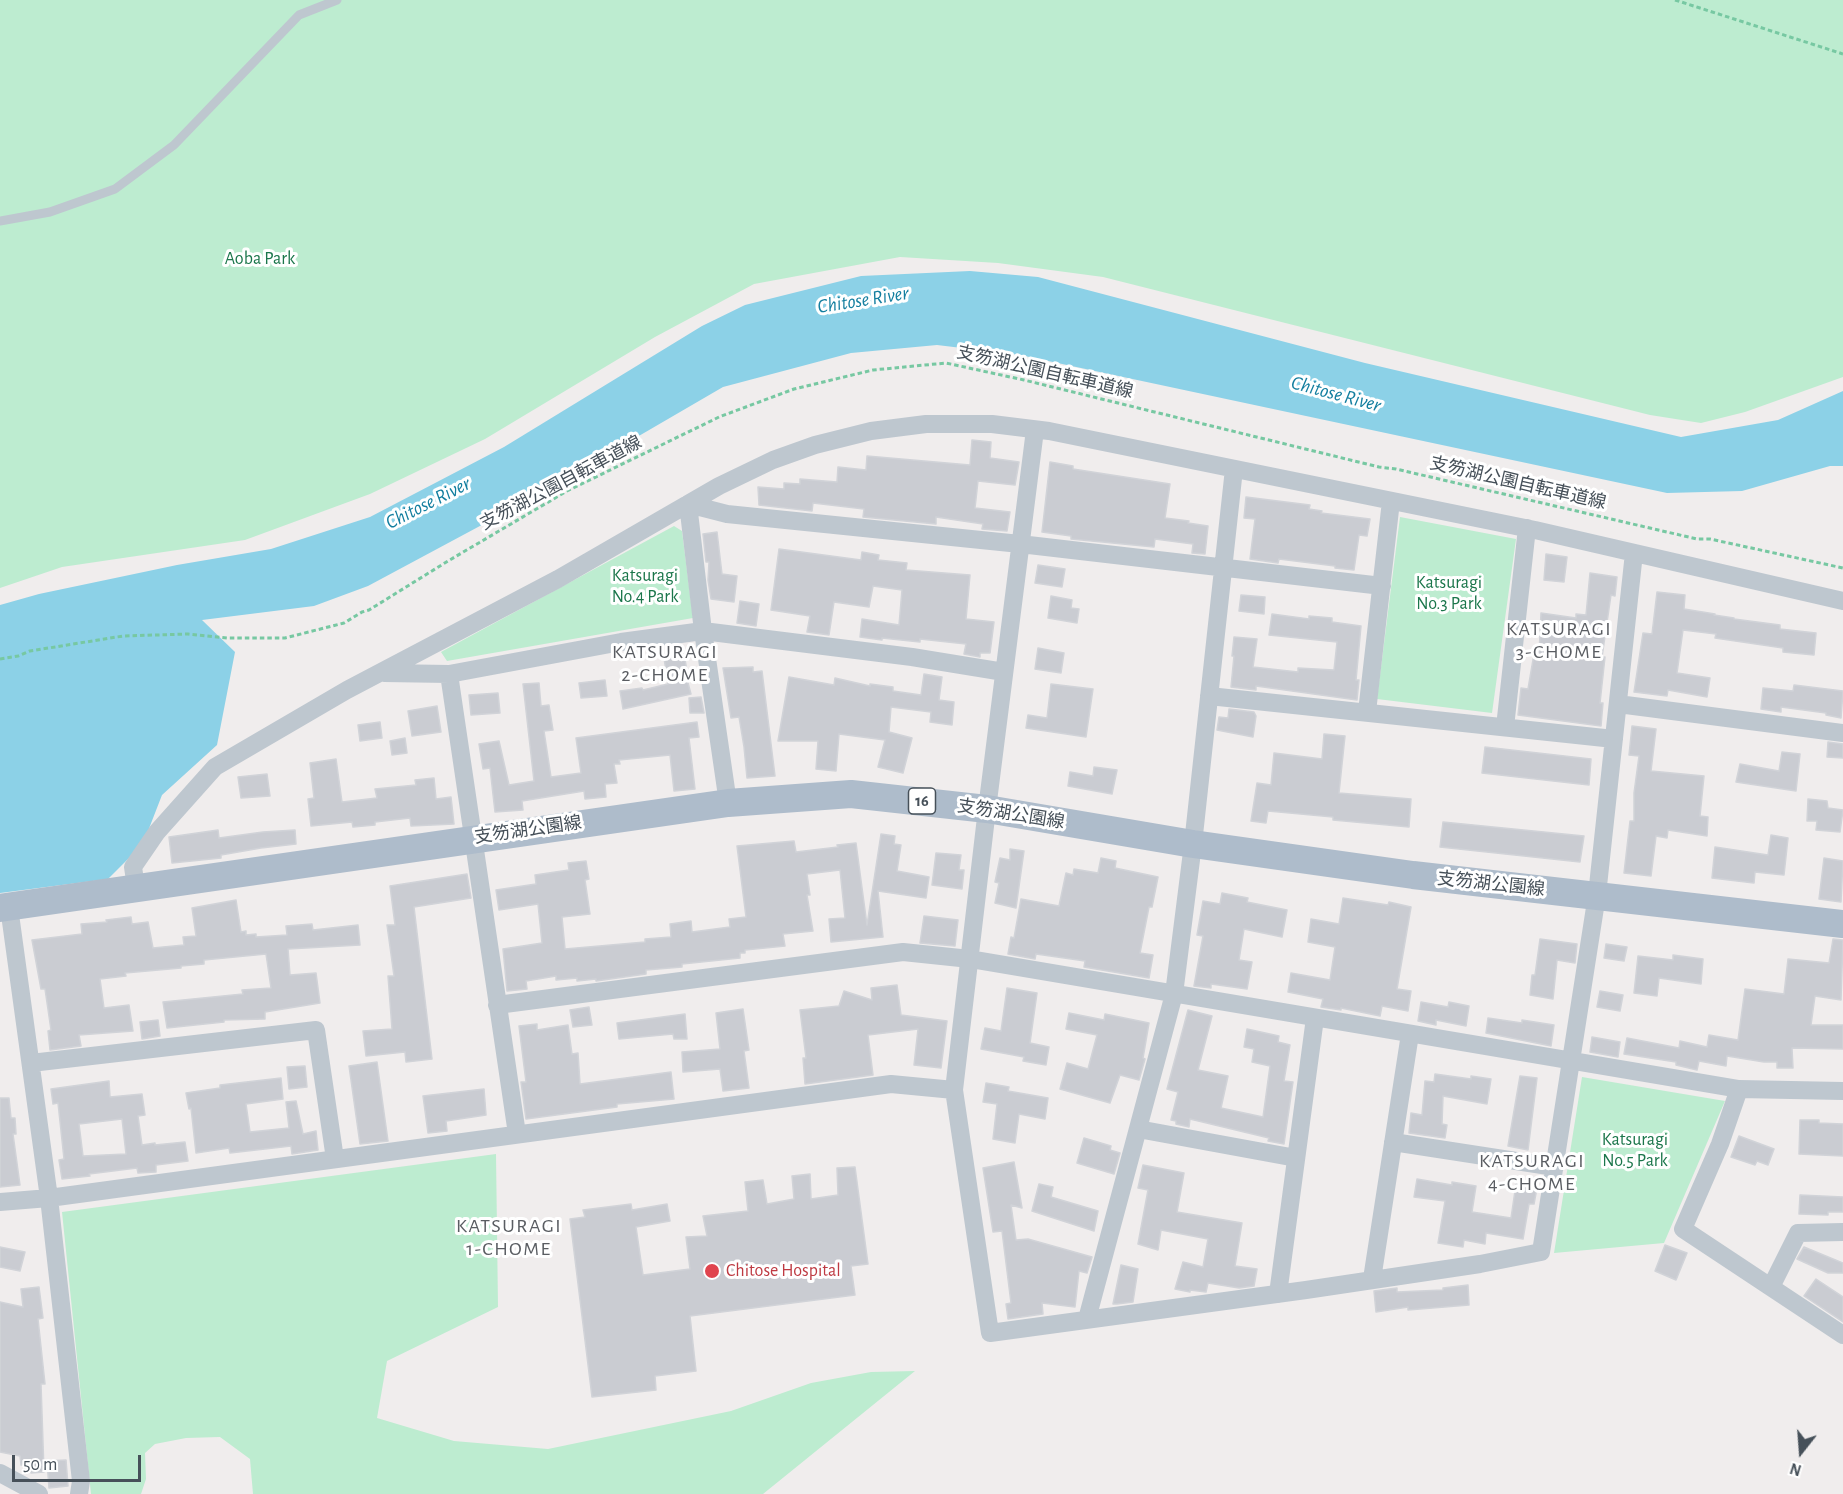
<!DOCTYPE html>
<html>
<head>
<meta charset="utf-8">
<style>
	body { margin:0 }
	#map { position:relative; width:1843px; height:1494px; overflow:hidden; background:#f0eded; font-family:"Alegreya Sans",sans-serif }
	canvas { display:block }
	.north { position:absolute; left:1771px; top:1422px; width:60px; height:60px; -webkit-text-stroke:4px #fff; paint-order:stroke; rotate:197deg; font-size:16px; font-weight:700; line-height:24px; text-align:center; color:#465059 }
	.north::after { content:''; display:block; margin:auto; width:21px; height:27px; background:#465059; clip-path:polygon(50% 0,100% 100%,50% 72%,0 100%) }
	.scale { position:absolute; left:12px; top:1455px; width:129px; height:27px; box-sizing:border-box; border:3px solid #465059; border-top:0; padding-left:8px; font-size:18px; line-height:21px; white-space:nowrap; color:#465059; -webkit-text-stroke:4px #fff; paint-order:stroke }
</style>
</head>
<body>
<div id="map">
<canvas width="1843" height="1494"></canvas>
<div class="north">N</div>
<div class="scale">50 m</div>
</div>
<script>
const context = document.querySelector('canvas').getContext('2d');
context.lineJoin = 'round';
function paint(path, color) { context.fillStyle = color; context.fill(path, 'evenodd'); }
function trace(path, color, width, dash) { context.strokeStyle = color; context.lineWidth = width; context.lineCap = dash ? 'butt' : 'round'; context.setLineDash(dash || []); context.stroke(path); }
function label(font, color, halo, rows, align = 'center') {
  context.font = font + ' "Alegreya Sans","Noto Sans JP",sans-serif'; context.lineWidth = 6; context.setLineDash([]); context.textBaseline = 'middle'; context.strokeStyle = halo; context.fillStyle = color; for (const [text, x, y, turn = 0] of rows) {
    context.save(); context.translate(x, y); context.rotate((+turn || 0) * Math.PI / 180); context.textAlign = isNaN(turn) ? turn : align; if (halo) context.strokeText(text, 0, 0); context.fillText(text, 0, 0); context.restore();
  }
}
const green = new Path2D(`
	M0,0h1843v377l-98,35 -44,11 -51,-8 -547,-138 -105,-14 -98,-6 -146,27 -99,53 -170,102 -115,55 -125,46 -183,27 -62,21z
	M1400,517l116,22 -24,174 -115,-14z
	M674,526l8,5 11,87 -246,43 -6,-9z
	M1582,1077l143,24 -61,142 -110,10z
	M496,1154l2,153 -111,54 -10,57 77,23 94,8 183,-38 80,-28 60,-11 44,-1 -152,123h-510l-3,-35 -30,-22 -34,1 -31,6 -10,9 1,26 -5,15h-50l-29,-282z`);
const water = new Path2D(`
	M970,271l68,6 327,86 316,74 97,-17 65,-29v75h-13l-88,25 -75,2 -647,-138 -83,-10 -86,8 -128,34 -189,110 -166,89 -54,20 -112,14 33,32 -18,93 -55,50 -19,49 -35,35 -108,14v-288l39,-11 138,-29 94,-16 99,-32 134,-70 198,-121 43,-21 116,-29z`);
const building = new Path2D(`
	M972,440l19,2 -1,16 29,4 -4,23 -37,-4 -3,27 35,4 -3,19 -25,-2 1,-5 -47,-7v7l-73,-7 1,-8 -51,-6 -1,8 -53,-6 -1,-18 26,2v-6l16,1v-5l37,3 1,-15 28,3 1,-14 103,9z
	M1050,462l23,4v3l97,15 -5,34 24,3 -1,2 20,3 -3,28 -13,-1 1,-9 -38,-5 -1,8 -83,-8v-3l-29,-4z
	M1246,497l64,8 -1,4 13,2 -1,2 49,6 -3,17 -8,-1 -5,35 -19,-2v-2l-56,-7 -1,4 -28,-4 5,-40 -11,-1z
	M717,532l5,42 15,2 -3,26 -23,-3 -3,-19 1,-18h-3l-3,-28z
	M779,549l82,11 1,-8 17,3 -1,5 29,3 -1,7 64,5 -4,44 28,3 -4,31h-10v4l-16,-3 2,-10 -46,-5v3l-38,-4v2l-22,-3 2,-18 37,6 3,-35 -29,-4 -4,21 -35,-5 -5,33 -22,-3 3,-16 -39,-6z
	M1546,554l21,3 -3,25 -20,-2z
	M1038,565l27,4 -3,18 -27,-4z
	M1590,573l27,4 -2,19 -4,-1 -9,62h3l-5,46h3l-2,23 -83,-11 3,-27 7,1 6,-35 5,1 2,-42 35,5v-4l10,1z
	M1657,592l28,3 -1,14 31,5 -1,1 20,3v1l46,6v4l36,4 -2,22 -31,-3v-4l-68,-10 1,-4 -33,-4 -6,43 33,5 -3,19 -39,-7 -1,6 -33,-4 9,-59 9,1z
	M1241,595l24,2 -1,17 -25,-3z
	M1051,596l21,4 -1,8 8,1 -2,14 -29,-5z
	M740,601l19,3 -3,22 -19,-3z
	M1272,614l37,5v-3l23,2v4l29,4 -5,54h3l-2,20 -101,-14v4l-25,-3 3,-31h-2l2,-19 23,2 -4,28 45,5v-4l36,2 3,-28 -68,-7z
	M1038,648l26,5 -3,20 -26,-4z
	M684,654l3,17 -2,1 6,22 -68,15 -3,-18 22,-3 1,2 25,-6 -4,-26z
	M753,667v5l9,-1 13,105 -28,2 -3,-31 -5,-30 -8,1 -8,-50z
	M924,674l18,3 -3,23 15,2 -2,23 -22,-3 1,-10 -40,-5 -2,25 23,6 -9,35 -25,-6 7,-27 -46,-6 -3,37 -20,-2 2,-28h-40l11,-64 45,8 1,-7 35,8v-2l23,3v4l28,4z
	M605,680l2,16 -26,2 -2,-15z
	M539,683l2,23 8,-1 4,25 -9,1 7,46 30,-4 -5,-35 121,-16 2,15 -10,1 6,51 -21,2 -4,-36 -51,5 1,4h-6l3,19 -12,1 1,13 -21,2 -1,-8 -62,10 1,9 -28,2 -5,-44 -7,1 -4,-25 20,-3 10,44 25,-4 -11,-97z
	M1051,684l42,5 -7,48 -60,-9 2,-13 19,3z
	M1794,685l49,6 -2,27 -15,-3v-2l-45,-6v5l-20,-3 2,-21 30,3z
	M498,693l2,20 -29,2 -2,-20z
	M701,697l3,16h-14l-1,-15z
	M437,706l4,26 -29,4 -4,-25z
	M1229,709l25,3 2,4 -3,21 -36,-7 2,-13 9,1z
	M380,722l2,16 -22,3 -2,-16z
	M1632,726l24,3 -5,42 53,5 -4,40 8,1 -1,19 -39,-6 -1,8 -11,-2 -5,40 -27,-3 6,-52h4v-28l5,-37 -10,-1z
	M1324,734l21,2 -6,57 72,6 -2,28 -76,-7v-3l-65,-6 -2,12 -15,-2 6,-38 14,2 3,-32 48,6z
	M405,738l2,15 -15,2 -2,-14z
	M1828,742l15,2v14l-16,-1z
	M1485,747l106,12 -2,26 -107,-12z
	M1782,752l18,2 -4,37 -60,-9 4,-18 39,7z
	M336,759l6,43 35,-4 -2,-9 41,-4 -1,-5 19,-2 2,21 15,-2 3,27 -43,2 -1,-8 -35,4v3l-22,2 -1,-5 -41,4 -3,-27 6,-1 -4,-35z
	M1094,767l23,3 -5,24 -44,-8 2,-14 23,4z
	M267,774l3,22 -29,2 -3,-21z
	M1808,799l19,2 1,7 15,2 -3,22 -24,-2 1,-9h-10z
	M1443,822l141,14 -4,26 -140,-15z
	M218,830l1,8 44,-6 32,-2 1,14 -35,4 -40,7v3l-49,5 -3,-26z
	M881,834l14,2 -1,8 7,1 -4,26 32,6 -3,21 -48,-7 5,46 -52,5 -2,-23 16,-1 -5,-48 -33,4 3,21h-3l6,36 -30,3 2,12 -40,4v3h-5v5l-58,6v3l-36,3v4l-50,7v-2l-19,2v-3l-21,2v-4l-30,5 1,8 -20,2 -4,-42 39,-6 -4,-39 -39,6 -3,-20 40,-6 -1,-9 34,-5 -1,-7 18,-2 3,18 -4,1 5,34 -28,3 3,32 80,-7v-3l26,-2 -1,-13 21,-3 1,11 38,-5 -1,-8 17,-2 -9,-71 57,-5 2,11 42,-5 -1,-2 19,-2 11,82z
	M1771,835l17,3 -4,37 -29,-3 -1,11 -42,-5 3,-31 53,8z
	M1010,849l14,2 -8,57 -21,-5 4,-20 -4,-1 5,-24 10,2z
	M936,853l25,2 -2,15h5l-2,19 -30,-4z
	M1101,858l15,3 -1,7 43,9 -6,30h-3l-9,46 13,2 -4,23 -65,-11 1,-6 -49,-7 -1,5 -27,-5 3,-17 3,1 7,-39 38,7 7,-33 7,2 1,-6 24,4z
	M1824,858l19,3 -2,41 -22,-3z
	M467,874l4,24 -57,9 18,152 -26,3 -1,-10 -39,4 -3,-25 29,-2 -4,-53h6l-7,-51h8l-5,-39z
	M1222,893l26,5 -1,4 40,8 -5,27 -38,-8 -5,31 13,2 -5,27 -36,-5v4l-17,-2 9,-50 -6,-1 6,-34 17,3z
	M1343,898l45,7 1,-3 22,5 -14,82 14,2 -3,20 -26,-5 -2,10 -39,-8v2l-20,-3 2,-8 -35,-7 3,-19 39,7 5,-33 -27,-5 3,-23 28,5z
	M236,900l5,32 5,-1v4l10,-1v3l31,-2 -1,-9 26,-2 1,6 45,-5 2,20 -72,4 2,26 26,-2 4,30 -55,9v7l-41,1v2l-57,6 -4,-26 80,-8 -1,-4 29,-2 -5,-34 -62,6v4l-23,2v2l-56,5 1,3 -26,3 4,29 25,-3 4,26 -54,4 2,11 -31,4 -2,-19 3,-1 -6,-41h-4l-9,-49 50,-6 -1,-10 26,-2 -1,-2 25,-3 1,7 16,-2 5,26 31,-3 -1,-8 13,-1 -4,-28z
	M924,916l34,4 -3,26 -35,-3z
	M1540,939l37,5 -2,19 -18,-3 -4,39 -23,-4 2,-20h3z
	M1833,939l10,1 -2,60 -26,-4 -4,29h32v24l-51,-1 1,20h-16v-6h-13l-37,-6 -1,10 -27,-5 -2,9 -21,-5v-3l-52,-8 3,-16 52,10 1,-7 27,6 2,-12 29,5 7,-51 39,5 4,-35 41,4z
	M1606,944l21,3 -3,14 -20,-3z
	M1673,955l30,4 -2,25 -42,-6 -2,18 -23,-3 4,-37 35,4z
	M897,985l4,30 46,6 -6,47 -27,-3 4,-36 -50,6 5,40 -68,9 -2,-26h3l-6,-48 39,-4 5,-15 28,9 -1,-12z
	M1007,988l30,5 -7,50 19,4 -3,18 -23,-4 1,-4 -43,-8 4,-21 16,3z
	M1600,991l23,4 -3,16 -23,-4z
	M1421,1002l27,5 1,-5 20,4 -3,20 -30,-6v5l-18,-4z
	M589,1007l3,18 -19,2 -3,-17z
	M743,1009l6,41 -5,1 5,37 -26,3 -3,-22 -37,3 -1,-20 38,-3 -4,-36z
	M1188,1010l24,6 -14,54 30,6 -7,32 42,9 7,-51 -18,-4 2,-13 -10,-2 3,-18 32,7 -1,6 12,3 -6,36 9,1 -9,62 -16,-3 1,-3 -79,-19 -1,8 -13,-3v-3l-5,-1 7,-28 -11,-3z
	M1069,1013l35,7 1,-6 44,9 -6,35 2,1 -6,21 -19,-5 -10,28 -50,-14 7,-26 21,6 9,-34 -31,-6z
	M685,1014l2,25h-13l-1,-5 -54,5 -2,-16z
	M1488,1018l34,5v-3l32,5 -3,21 -65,-13z
	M158,1020l2,16 -18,3 -2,-17z
	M537,1024v6l31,-5 4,29 6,-1 2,31 91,-12 3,27 -57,5v3l-91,12 -5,-37h5l-7,-56z
	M1592,1037l28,5 -2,15 -28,-5z
	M377,1062l11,79 -28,3 -11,-78z
	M305,1066l2,21 -18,2 -2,-22z
	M1435,1074l36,5v-3l20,3 -4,25 -44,-8 -1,28 5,1 -2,13 -36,-5 2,-20 11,2 3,-34 9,1z
	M1520,1076l17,2 -9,72 -20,-4z
	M281,1078l2,21 -37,5 4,28 39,-4 -3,-26 10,-1 7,33 13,-3 2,19 -26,4 -1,-8 -61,7 -1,-5 -33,5 -5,-45 -2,1 -3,-16 34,-5v-3z
	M109,1081l1,16 32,-3 3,21 -7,1 4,29 13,-2v2l30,-3 3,19 -32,4v7l-18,1 -1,-5 -48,6 1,2 -28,3 -3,-19 5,-1 -6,-56 -5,1 -2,-15zM122,1119l4,35 -43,2 -4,-32z
	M986,1083l23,4 -1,4 40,7 -3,21 -26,-5 -4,29 -22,-4 4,-35 -14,-2z
	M484,1089l2,26 -40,6 1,10 -19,2 -5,-37z
	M0,1098h9l2,20h4l1,16h-3l7,51 -20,2z
	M1800,1120h19v3l24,1v32l-44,-2z
	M1739,1136l35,13 -6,16 -11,-4 -2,4 -24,-8z
	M1084,1138l27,8 -1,4 10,3 -6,21 -37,-11z
	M1014,1162l8,46 -11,-3 5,35 12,-1 64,18 -5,16 -8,-2 -4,36 -33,-4 1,11 -35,5 -2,-15 5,-1 -9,-72 -9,1 -10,-64z
	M1143,1165l41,8 -7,39 65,11 -7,43 22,3 -3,17 -15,2 -31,-5 -2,9 -16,-2v2l-15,-3 8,-27 20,5 5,-28 -47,-9 -3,20 -20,-6 10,-54 -10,-2z
	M855,1167l13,97 -17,2 4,29 -165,21 6,55 -41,5 1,14 -64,7 -22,-178 15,-2 -2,-7 48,-6 1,6 35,-6 3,17 -34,6 7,48 47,-6 -4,-32 21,-1 -4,-20 45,-5 -3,-29 18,-2 4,24 27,-5 -2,-23 18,-2 1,25 27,-4 -1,-27z
	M1417,1179l35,6v-3l24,4 -4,26 39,6 5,-34 21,4 -3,16h-5l-6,35 -37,-6 -1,11 -21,-4 -1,7 -25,-4 7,-42 -31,-4z
	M1039,1184l14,3 -2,10 47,14 -4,20 -62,-20z
	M1800,1195l43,2v15h-15v3l-29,-1z
	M1665,1245l22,8 -11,27 -21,-9z
	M0,1247l25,5 -5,19 -20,-4z
	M1804,1247l39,16v10h-15l-31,-14z
	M1121,1265l17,4 -5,33 -16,2h-4z
	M1816,1279l27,18v25l-39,-26z
	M1468,1285l1,20 -61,5v-3l-32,5 -2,-21 23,-3v4l46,-2v-2z
	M39,1287l4,31 -5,1 7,65h-4l3,88 -13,1v-10l-10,2 -1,-9 -20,-4v-150l23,5 -2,-18z
	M66,1460l2,26 -19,2 -2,-27z`);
const path = new Path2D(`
	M1675,0l168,54
	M0,659l18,-3 12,-5 93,-15 65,-2 39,4h58l59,-15 18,-11 7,-2 79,-49 119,-70 152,-74 75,-28 79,-19 73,-7 78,17 355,87 17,2 301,70h13l133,29`);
const lane = new Path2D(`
	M0,221l50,-9 65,-23 59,-44 125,-130 38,-15`);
const street = new Path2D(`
	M1035,430l-48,379 -33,281 36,243 316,-43 174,-26 61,-12 56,-357 37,-342
	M384,673l65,1 172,-32 82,-11 209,26 92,15
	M449,674l68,460
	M1209,696l405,43
	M1618,704l225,29
	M1367,712l24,-211
	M1505,727l22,-199
	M728,803l-25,-172 -15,-127 39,10 293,30 362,42
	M136,887l-3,-20 24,-35 58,-65 132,-77 211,-111 161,-93 54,-26 42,-15 56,-14 55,-7h66l57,7 486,99 308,71
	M9,907l40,291 32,283 -2,13
	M497,1005l406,-53 67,7 769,130 104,2
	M31,1063l285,-33 19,129
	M1739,1089l-19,55 -37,85 160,106
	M1138,1129l158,29
	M1393,1142l162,25
	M0,1202l49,-4 842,-114 63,6
	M1372,1279l38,-245
	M1771,1287l27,-54 45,-1
	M1278,1294l37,-276
	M1087,1319l87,-325 19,-150 41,-375
	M0,1473l39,21`);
const primary = new Path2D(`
	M0,908l728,-105 123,-9 136,15 206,35 220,31 430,49`);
const markers = [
	[712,1271,8,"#e0444e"]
];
const shields = [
	[922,801,27]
];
const shieldNames = [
	["16",922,801]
];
const parkNames = [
	["Aoba Park",260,259],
	["Katsuragi",645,576],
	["No.4 Park",645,597],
	["Katsuragi",1449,583],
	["No.3 Park",1449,604],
	["Katsuragi",1635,1140],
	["No.5 Park",1635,1161]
];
const streetNames = [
	["支笏湖公園自転車道線",1045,372,13],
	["支笏湖公園自転車道線",561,483,-28],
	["支笏湖公園自転車道線",1518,483,13],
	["支笏湖公園線",1011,814,9],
	["支笏湖公園線",528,830,-8],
	["支笏湖公園線",1491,884,6]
];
const healthNames = [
	["Chitose Hospital",726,1271]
];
const waterNames = [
	["Chitose River",863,300,-9],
	["Chitose River",1336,394,15],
	["Chitose River",428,503,-27]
];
const neighbourhoodNames = [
	["KATSURAGI",1559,629],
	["3-CHOME",1559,652],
	["KATSURAGI",665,652],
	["2-CHOME",665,675],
	["KATSURAGI",1532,1161],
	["4-CHOME",1532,1184],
	["KATSURAGI",509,1226],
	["1-CHOME",509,1249]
];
paint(green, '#bdecd0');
paint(water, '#8cd1e7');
paint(building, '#caccd2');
trace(building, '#d1d3d8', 1.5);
trace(path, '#77c8a2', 3, [4.5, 3]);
trace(lane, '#bec7cf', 9);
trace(street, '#bec7cf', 18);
trace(primary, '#aebccb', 28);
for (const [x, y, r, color] of markers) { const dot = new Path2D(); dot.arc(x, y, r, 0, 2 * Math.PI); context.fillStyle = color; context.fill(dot); trace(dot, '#fff', 2); }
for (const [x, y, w] of shields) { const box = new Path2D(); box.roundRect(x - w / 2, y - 13, w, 26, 4.5); context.fillStyle = '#fff'; context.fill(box); trace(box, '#465059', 1.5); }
label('bold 16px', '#465059', null, shieldNames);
label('18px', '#1b764b', '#fff', parkNames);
label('18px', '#465059', '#fff', streetNames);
label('18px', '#be3a42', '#fff', healthNames, 'left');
label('italic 20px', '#137e9f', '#fff', waterNames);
context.letterSpacing = '1.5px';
label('20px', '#5a5d62', '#fff', neighbourhoodNames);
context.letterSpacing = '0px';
</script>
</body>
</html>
